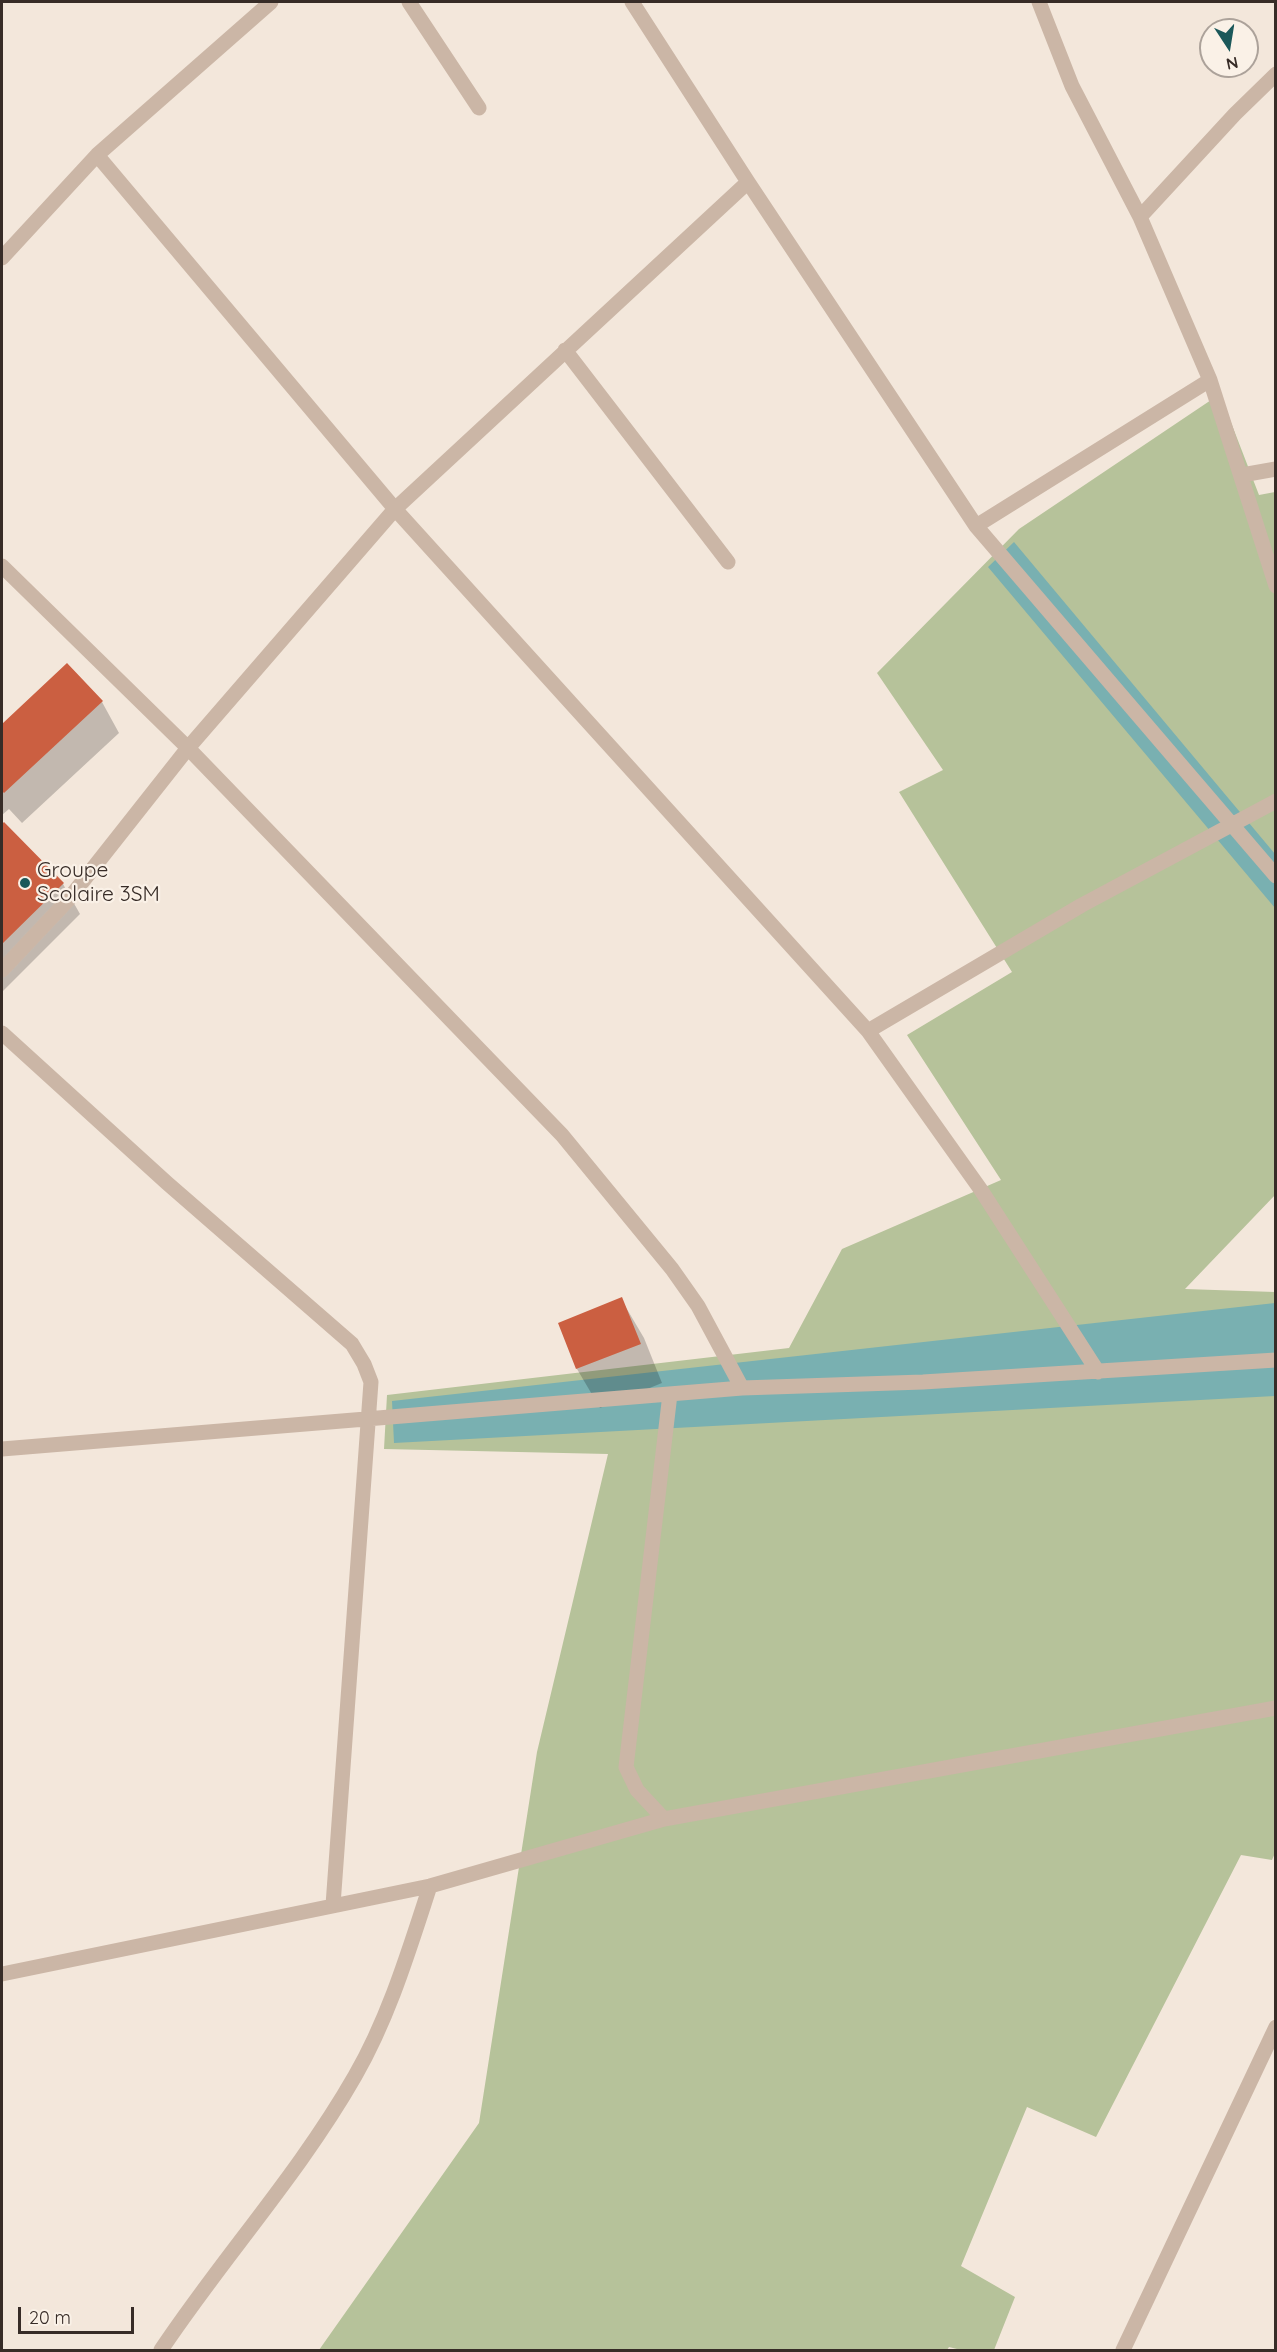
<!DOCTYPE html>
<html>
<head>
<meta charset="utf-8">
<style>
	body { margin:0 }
	#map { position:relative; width:1277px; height:2352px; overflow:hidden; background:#f3e7db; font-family:Quicksand,sans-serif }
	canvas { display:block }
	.frame { position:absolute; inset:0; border:3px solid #372c27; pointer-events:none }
	.north { position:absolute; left:1199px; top:18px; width:60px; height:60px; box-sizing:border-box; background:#faf1e7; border:2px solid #aca29a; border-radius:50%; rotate:168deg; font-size:16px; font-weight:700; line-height:24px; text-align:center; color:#372c27 }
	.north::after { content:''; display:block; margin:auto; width:21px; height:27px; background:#1b585a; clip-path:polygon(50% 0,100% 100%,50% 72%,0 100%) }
	.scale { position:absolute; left:18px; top:2307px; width:116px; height:27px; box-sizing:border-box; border:3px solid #372c27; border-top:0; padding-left:8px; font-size:18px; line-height:21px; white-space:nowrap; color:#372c27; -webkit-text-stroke:4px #faf1e7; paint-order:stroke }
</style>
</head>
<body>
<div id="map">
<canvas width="1277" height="2352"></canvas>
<div class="frame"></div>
<div class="north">N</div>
<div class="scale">20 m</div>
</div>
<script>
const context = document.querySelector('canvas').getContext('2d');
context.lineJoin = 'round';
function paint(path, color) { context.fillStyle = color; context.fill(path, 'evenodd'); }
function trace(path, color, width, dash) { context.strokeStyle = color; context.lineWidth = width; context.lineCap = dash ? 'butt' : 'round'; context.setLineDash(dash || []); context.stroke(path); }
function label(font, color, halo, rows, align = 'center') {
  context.font = font + ' Quicksand,sans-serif'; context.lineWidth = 4.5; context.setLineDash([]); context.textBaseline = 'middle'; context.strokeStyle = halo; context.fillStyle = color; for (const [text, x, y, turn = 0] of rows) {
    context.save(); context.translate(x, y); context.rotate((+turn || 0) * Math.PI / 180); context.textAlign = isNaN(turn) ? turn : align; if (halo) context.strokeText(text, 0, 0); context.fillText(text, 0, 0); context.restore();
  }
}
const green = new Path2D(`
	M1220,394l39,101 16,-3 1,702 -91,95 90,3v561l-3,7 -31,-5 -145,282 -69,-30 -66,159 54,31 -21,53h-33l-12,-3 -2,3h-628l160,-227 58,-371 71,-298 -224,-5 3,-54 402,-47 53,-99 159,-69 -94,-145 105,-63 -113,-180 44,-22 -66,-97 142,-144z`);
const water = new Path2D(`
	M1014,542l261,312v54l-287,-341z
	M1275,1303v93l-881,47 -2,-42z`);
const shadow = new Path2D(`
	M67,665l35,37 17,31 -97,90 -13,-14 -7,6v-89z
	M4,824l59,60 17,30 -78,78v-166z
	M621,1299l23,39 18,45 -62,25 -23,-39 -18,-45z`);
const building = new Path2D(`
	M67,663l36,38 -99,92 -2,-2v-67z
	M4,822l60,61 -62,61v-120z
	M622,1297l19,47 -65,25 -18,-46z`);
const minor = new Path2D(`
	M409,2l70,106
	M632,2l116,180 228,344 300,350
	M1039,2l33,84 68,131 70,163 66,206
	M97,155l298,354 473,522 113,159 117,182
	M1140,217l95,-103 41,-40
	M2,258l95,-103 174,-153
	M565,350l163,212
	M1242,475l34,-6
	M976,526l234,-146
	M2,566l186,182 374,387 110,134 26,37 44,82
	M2,970l66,-70 120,-152 207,-239 353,-327
	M868,1031l214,-126 194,-104
	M2,1033l165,150 185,161 12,20 7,18 -38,523
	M2,1449l740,-61 181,-6 353,-22
	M664,1819l-27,-29 -11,-23 44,-373
	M2,1974l428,-88 234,-67 612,-111
	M161,2350c62,-93 138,-176 194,-274 34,-59 54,-126 75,-190
	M1123,2350l153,-323`);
const markers = [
	[25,883,6,"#1b585a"]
];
const poiNames = [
	["Groupe",37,871],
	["Scolaire 3SM",37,895]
];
paint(green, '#b6c29a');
paint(water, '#79b0b1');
paint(shadow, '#0003');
paint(building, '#cb5f41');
trace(minor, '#cbb6a6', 15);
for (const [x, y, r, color] of markers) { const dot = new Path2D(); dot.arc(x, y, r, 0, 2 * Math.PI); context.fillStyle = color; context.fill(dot); trace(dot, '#faf1e7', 2); }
label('21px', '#372c27', '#faf1e7', poiNames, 'left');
</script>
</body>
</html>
